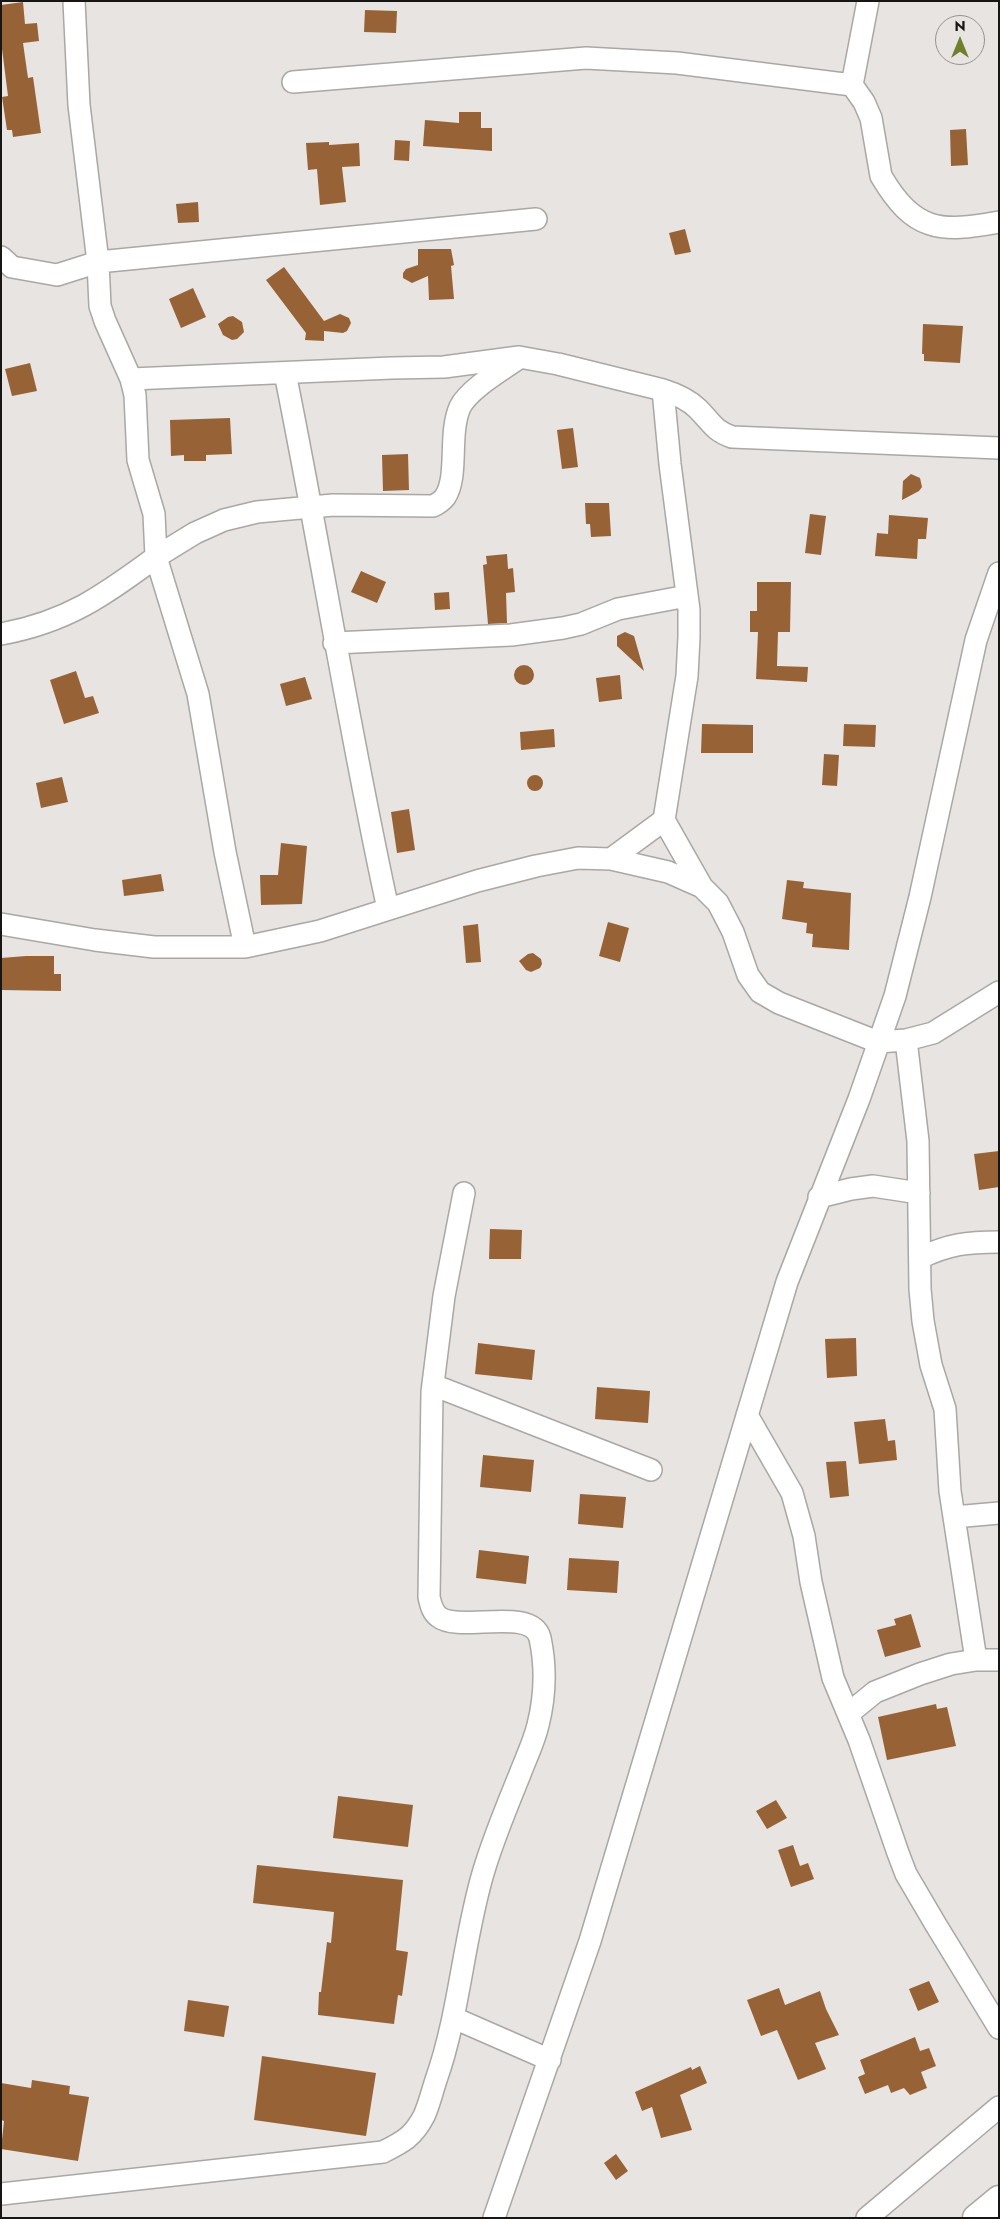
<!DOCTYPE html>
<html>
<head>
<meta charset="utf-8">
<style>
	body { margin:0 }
	#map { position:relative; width:1000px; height:2219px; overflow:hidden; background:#e7e4e1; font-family:Jost,sans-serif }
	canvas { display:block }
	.frame { position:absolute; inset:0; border:2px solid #171615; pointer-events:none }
	.north { position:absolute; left:935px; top:15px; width:50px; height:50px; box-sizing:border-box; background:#e7e4e1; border:1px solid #94928f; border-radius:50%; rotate:0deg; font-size:14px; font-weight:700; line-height:20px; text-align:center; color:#171615 }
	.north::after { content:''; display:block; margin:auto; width:18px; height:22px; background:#717f2c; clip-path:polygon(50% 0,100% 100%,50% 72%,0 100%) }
</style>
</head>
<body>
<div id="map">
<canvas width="1000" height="2219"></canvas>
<div class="frame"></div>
<div class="north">N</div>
</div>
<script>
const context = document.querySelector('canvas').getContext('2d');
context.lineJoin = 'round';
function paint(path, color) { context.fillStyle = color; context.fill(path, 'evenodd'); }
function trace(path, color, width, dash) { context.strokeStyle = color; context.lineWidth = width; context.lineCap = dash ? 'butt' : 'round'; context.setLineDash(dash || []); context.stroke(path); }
const building = new Path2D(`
	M23,2l2,22 12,-1 2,18 -16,2 5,35 5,-1 8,56 -28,4 -1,-7h-5l-5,-33 6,-1 -7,-55v-36z
	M365,10l32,1 -1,22 -32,-1z
	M459,112h22v16h11v23l-69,-5 2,-26 34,3z
	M966,129l2,36 -17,1 -1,-36z
	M395,140l15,1 -1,20 -15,-1z
	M329,142v3l30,-2 1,23 -18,1 4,35 -26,3 -3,-36 -9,1 -2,-27z
	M198,202l1,20 -21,1 -2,-19z
	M685,229l6,23 -16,3 -6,-22z
	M418,249h33l3,16 -3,1 3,33 -25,1 -1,-24 -16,7 -9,-5v-5l3,-4 12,-4z
	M284,267l40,54 16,-7 9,4 2,5 -4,8 -4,2 -19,-2v10l-19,-1 1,-7 -40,-53z
	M193,288l13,29 -25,11 -12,-29z
	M233,316l9,6 2,10 -7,7 -5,1 -9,-5 -5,-11 10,-7z
	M923,324l40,2 -3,37 -36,-2v-7h-2z
	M30,363l7,28 -25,5 -7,-27z
	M230,418l2,36 -26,1v6h-22v-6l-13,1 -1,-36z
	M573,428l5,39 -16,2 -5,-39z
	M408,454l1,36 -26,1 -1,-36z
	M911,474l9,4 2,9 -3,4 -17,9 1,-19z
	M585,503h24l2,33 -20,1 -1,-13h-4z
	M810,514l16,2 -5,39 -16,-2z
	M889,515l39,3 -2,21h-8l-1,20 -42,-3 2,-23 11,1z
	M507,554l1,15 5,-1 2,24 -9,1 1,30 -19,1 -5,-59 4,-1 -1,-8z
	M361,571l25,11 -9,21 -26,-11z
	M757,582h34l-1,50h-12l-1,34 31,1 -1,15 -51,-3 2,-47h-8v-21h7z
	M449,592l1,17 -15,1 -1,-17z
	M625,632l9,4 10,35 -27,-25v-10z
	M514 675a10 10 0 1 1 20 0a10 10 0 1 1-20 0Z
	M76,671l9,27 8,-2 6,17 -35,11 -14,-44z
	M620,675l2,24 -23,3 -3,-24z
	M305,677l7,22 -26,7 -6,-22z
	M702,724l51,1v28h-52z
	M844,724l32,1 -1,22 -32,-1z
	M554,729l1,18 -34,3 -1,-18z
	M824,754l15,1 -2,31 -15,-1z
	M527 783a8 8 0 1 1 16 0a8 8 0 1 1-16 0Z
	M62,777l6,25 -27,6 -5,-25z
	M409,809l6,41 -18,3 -6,-41z
	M281,843l26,3 -5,58 -41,1 -1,-30h18z
	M161,874l3,17 -40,5 -2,-16z
	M787,880l17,2 -1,6 48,5 -2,57 -37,-3 1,-13 -7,-1 1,-10 -25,-4z
	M608,922l21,6 -9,34 -21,-6z
	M478,924l3,38 -15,1 -3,-37z
	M533,953l8,6 1,5 -2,4 -9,4 -5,-2 -7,-9 9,-7z
	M26,956h28v18h7v17l-60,-1v-32z
	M999,1151v36l-20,3 -5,-36z
	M490,1229l32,1 -1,29h-32z
	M856,1338l1,38 -30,2 -2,-39z
	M478,1343l57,7 -3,30 -57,-6z
	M597,1387l53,4 -2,32 -53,-4z
	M885,1419l3,22 7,-1 2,20 -38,4 -5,-42z
	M483,1455l51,5 -3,32 -51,-5z
	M846,1461l3,35 -19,2 -4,-36z
	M580,1494l46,3 -3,31 -45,-4z
	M479,1550l50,6 -3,28 -50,-6z
	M569,1558l50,3 -2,32 -50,-3z
	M911,1614l10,33 -36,10 -8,-27 19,-5 -2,-6z
	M936,1704l1,5 10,-2 9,39 -69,14 -9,-43z
	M338,1796l75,9 -5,42 -75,-9z
	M776,1800l11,18 -20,11 -11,-18z
	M793,1845l7,21 8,-3 6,16 -23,8 -13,-37z
	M257,1865l146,15 -7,70 12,2 -6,44 -4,-1 -4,29 -76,-9 1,-23h2l6,-50 4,1 3,-31 -81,-9z
	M929,1981l10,21 -21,9 -9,-22z
	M779,1988l6,17 35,-14 6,18 13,26 -24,8 11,26 -28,11 -21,-50 -16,6 -14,-36z
	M188,2000l41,6 -5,31 -40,-6z
	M915,2037l5,14 9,-3 7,18 -15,6 6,16 -17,7 -6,-7 -13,5 -3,-8 -23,9 -7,-17 7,-3 -5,-14z
	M262,2056l114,17 -10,63 -112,-16z
	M700,2066l7,17 -27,12 12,35 -31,8 -9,-31 -10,4 -7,-19 56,-25 1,3z
	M32,2080l38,6 -1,8 20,3 -11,64 -77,-12 3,-28 -3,-1v-37l30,5z
	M616,2154l12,17 -12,9 -12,-17z`);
const minor = new Path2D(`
	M868,1l-16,84 12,17 7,16 10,58c33,56 59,57 118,46
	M293,82l293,-24 91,5 175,22
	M1,257l11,10 45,8 41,-13 438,-43
	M285,373c36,178 64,358 103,536
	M131,379l261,-11 52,-1 75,-10 39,7 105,26 7,74 19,146v27l-2,39 -23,144 38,67 16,16 15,29 15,43 12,17 19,11 99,39 28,-2 27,-7 66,-41
	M663,390c13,4 25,9 35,19 13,13 16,22 34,28l267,11
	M1,634c66,-12 102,-38 155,-77l-2,-43 -16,-54 -3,-65 -4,-16 -26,-58 -5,-15 -2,-44 -19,-157 -5,-104
	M334,643l177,-8 52,-7 18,-4 37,-15 69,-13
	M611,859l53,-39
	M1,924l94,16 59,7h91l75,-16 157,-50 59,-15 42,-8 33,1 57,13 34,15
	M245,947l-20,-95 -27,-158 -42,-137 39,-24 29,-13 33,-8 76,-7 100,1c4,-2 9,-5 12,-9 14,-21 3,-63 15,-90 9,-18 42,-37 59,-49
	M906,1040l12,101 2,148 3,32 8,44 14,44 5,82 26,169
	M819,1197l32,-8 22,-3 46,7
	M920,1258c29,-14 47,-16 79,-16
	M433,1385l218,85
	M747,1415l45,78 12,43 7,46 22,96 26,62 39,113 8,21 30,51 63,103
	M954,1517l45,-4
	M848,1714l27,-22 45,-18 31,-10 25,-4h23
	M454,2018l96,42
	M1,2194l382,-42c20,-10 30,-15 41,-36 5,-11 8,-24 12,-36 24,-68 27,-141 48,-210 10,-33 23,-64 36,-96 6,-16 14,-32 18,-49 7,-28 8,-59 2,-87 -8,-32 -81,-5 -101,-21 -7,-5 -8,-12 -10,-20l3,-205 12,-96 20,-103
	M494,2218l96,-277 197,-659 72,-183 36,-103 25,-99 56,-257 23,-67
	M867,2218l132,-111`);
const major = new Path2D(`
	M976,2218l23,-19`);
paint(building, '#986237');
trace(minor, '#aaa7a5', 24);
trace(major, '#aaa7a5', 29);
trace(minor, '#fff', 21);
trace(major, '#fff', 26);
</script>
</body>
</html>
